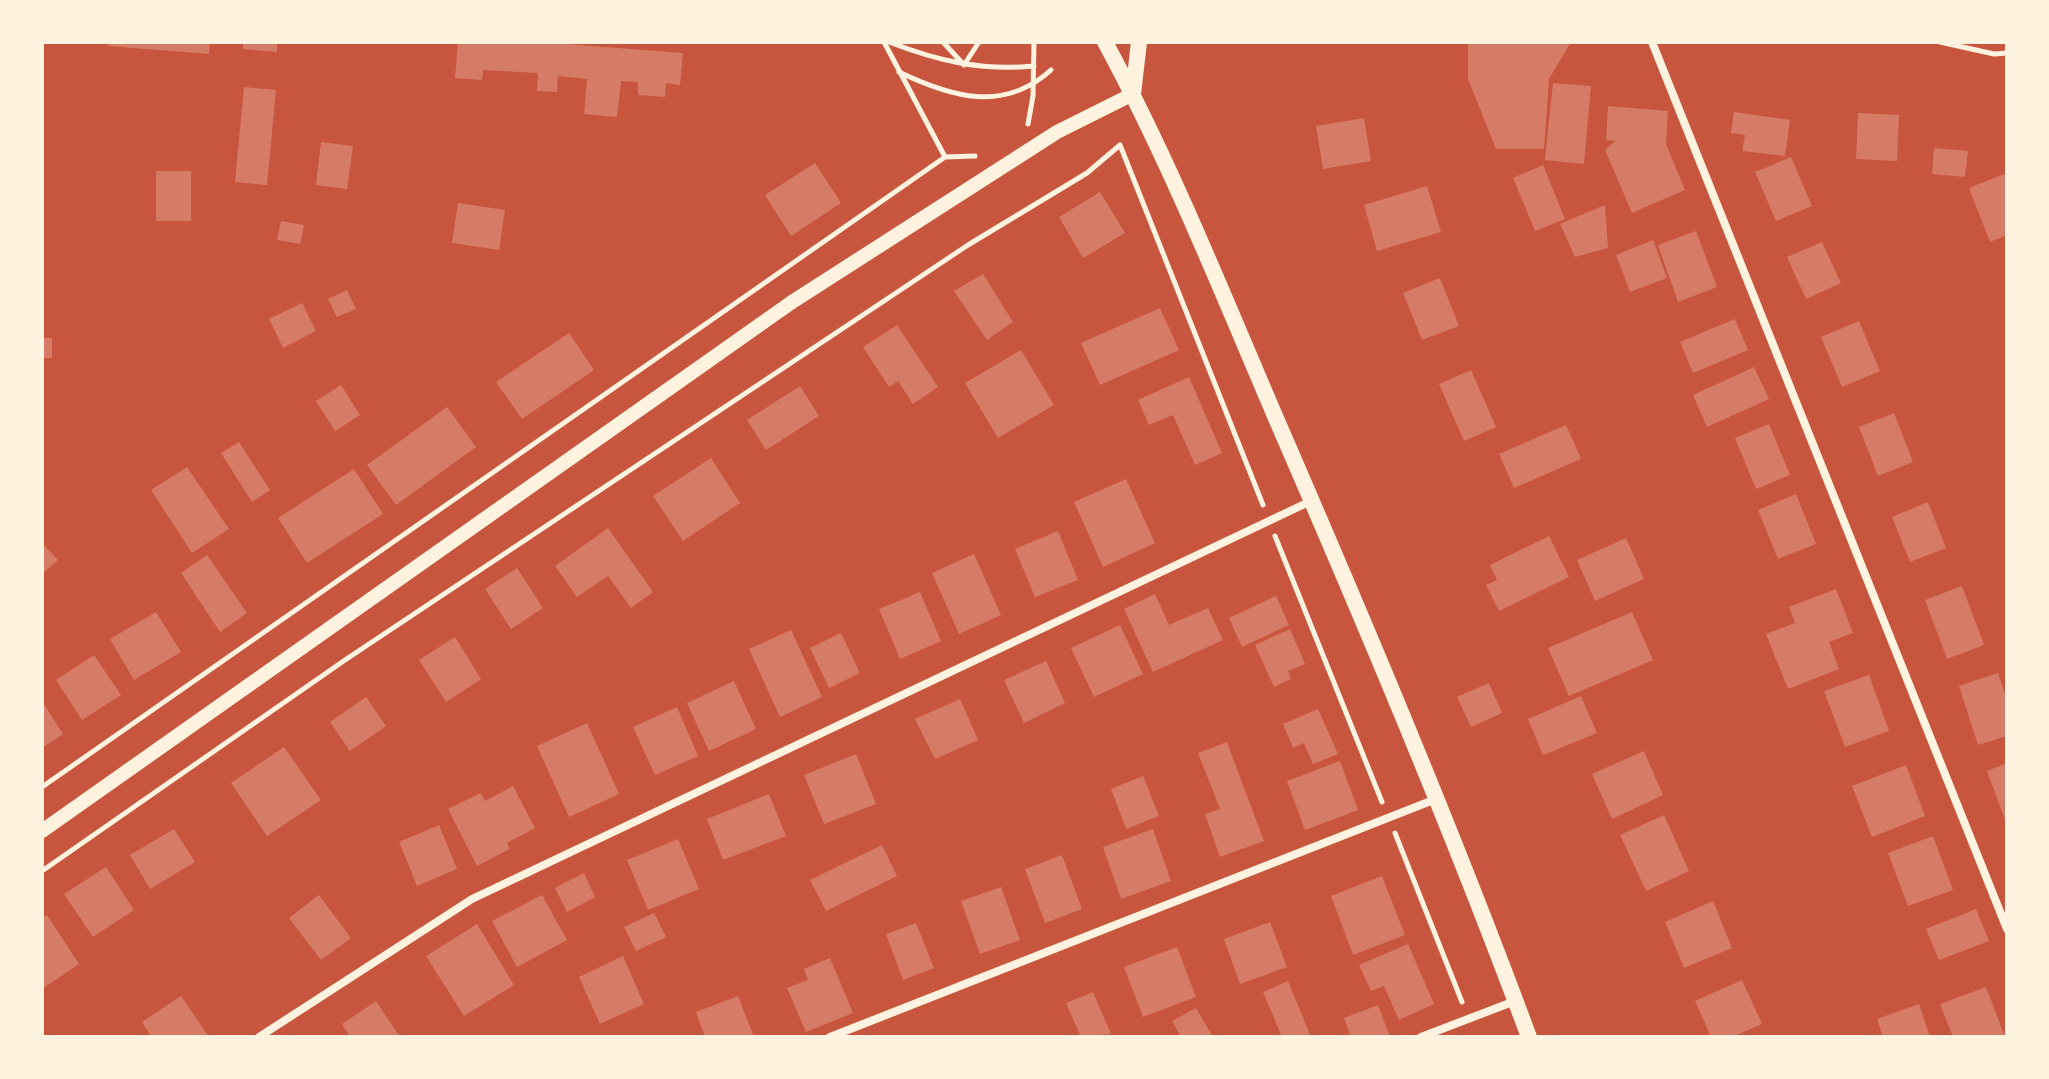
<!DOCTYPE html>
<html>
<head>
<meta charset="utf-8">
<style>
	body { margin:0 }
	#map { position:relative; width:2049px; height:1079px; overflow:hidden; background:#c8553d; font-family:Lora,serif }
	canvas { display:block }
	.frame { position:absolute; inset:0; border:44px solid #fff3e0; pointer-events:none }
</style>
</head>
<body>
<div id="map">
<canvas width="2049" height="1079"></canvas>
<div class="frame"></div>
</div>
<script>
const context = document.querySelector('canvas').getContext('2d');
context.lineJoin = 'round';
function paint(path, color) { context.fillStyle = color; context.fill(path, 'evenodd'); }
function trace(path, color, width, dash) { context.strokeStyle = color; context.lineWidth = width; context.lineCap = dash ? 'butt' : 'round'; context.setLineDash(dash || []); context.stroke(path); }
const building = new Path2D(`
	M109,42h101l-1,12 -101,-8z
	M243,42h34v10l-34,-3z
	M458,42h81l144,11 -3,32 -14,-2 -1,14 -27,-2v-13l-17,-1 -4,36 -33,-3 3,-35 -29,-3 -1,16 -20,-1 1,-18 -55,-3 -1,10 -27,-2z
	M1468,42h103l-22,37 -5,70h-48l-28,-70z
	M1553,83l38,3 -7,78 -39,-4z
	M244,87l32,3 -9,95 -32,-3z
	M1608,106l60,5 -2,33 19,46 -53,23 -27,-63 10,-9 -9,-1z
	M1734,112l56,8 -5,36 -43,-5 3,-16 -14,-2z
	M1858,113l41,2 -2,46 -41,-2z
	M1364,118l7,43 -48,8 -7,-43z
	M321,142l32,4 -6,43 -31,-4z
	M1934,148l34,3 -3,26 -33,-3z
	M1791,157l21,49 -36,15 -21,-49z
	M815,163l26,40 -50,33 -26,-41z
	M1543,165l22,54 -30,12 -22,-53z
	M156,171h35v50h-35z
	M2007,173v62l-17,7 -21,-54z
	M1427,186l14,46 -64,19 -13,-46z
	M1100,192l25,41 -42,25 -24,-41z
	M458,203l47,7 -6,40 -47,-7z
	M1605,205l3,43 -33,9 -15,-33z
	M281,221l23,4 -4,19 -23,-4z
	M1696,231l21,56 -39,15 -20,-57z
	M1653,240l14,38 -37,14 -14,-37z
	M1822,242l19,41 -35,16 -19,-42z
	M983,274l30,48 -26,18 -33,-49z
	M1440,278l19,48 -37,14 -19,-47z
	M347,290l9,19 -19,8 -9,-18z
	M302,303l14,28 -33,17 -14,-29z
	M1160,308l19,42 -79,35 -19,-42z
	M1735,319l13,31 -55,23 -13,-31z
	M1859,321l21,50 -38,16 -21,-50z
	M897,325l41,62 -25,17 -15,-23 -9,6 -26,-40z
	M569,333l25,37 -72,49 -26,-37z
	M42,338h10v20h-10z
	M1021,350l33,55 -56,33 -33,-55z
	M1754,367l15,32 -62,28 -14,-32z
	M1471,370l25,57 -32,14 -25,-57z
	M1189,377l33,76 -27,12 -22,-50 -24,10 -11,-25z
	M341,385l19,30 -25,16 -19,-30z
	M800,386l19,30 -53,34 -19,-30z
	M447,407l29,40 -80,58 -29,-40z
	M1894,413l19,49 -35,14 -19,-49z
	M1769,424l21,51 -34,14 -21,-51z
	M1566,425l15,34 -67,29 -15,-34z
	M239,442l31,48 -18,12 -31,-49z
	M711,458l29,45 -57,38 -30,-45z
	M187,467l42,62 -37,24 -41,-63z
	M354,469l29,45 -76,49 -29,-45z
	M1126,479l29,64 -52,24 -29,-65z
	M1796,494l20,50 -38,15 -20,-49z
	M1928,502l18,46 -36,14 -18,-45z
	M608,528l45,64 -22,16 -23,-32 -31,21 -22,-31z
	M1058,531l20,49 -43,17 -20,-48z
	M1549,536l20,41 -70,34 -13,-26 11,-5 -7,-15z
	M1626,538l18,41 -49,22 -18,-41z
	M42,543l16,17 -16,14z
	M974,554l27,61 -42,19 -27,-61z
	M207,555l40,58 -27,19 -39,-59z
	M517,568l26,40 -32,21 -26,-40z
	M1962,586l22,59 -37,14 -22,-59z
	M1836,589l17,44 -24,9 10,27 -51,20 -22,-55 29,-11 -6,-16z
	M920,592l21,49 -41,18 -21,-50z
	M1155,594l14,31 39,-17 15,32 -70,32 -29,-63z
	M1276,596l13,29 -47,22 -13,-29z
	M156,612l25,40 -47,28 -24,-41z
	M1632,612l21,48 -84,36 -21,-48z
	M1120,625l23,49 -49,23 -23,-49z
	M1290,629l15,35 -17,7 3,8 -17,8 -19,-42z
	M791,630l31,67 -42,20 -31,-68z
	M841,633l19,40 -31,15 -19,-40z
	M455,637l26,42 -35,23 -27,-42z
	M94,655l27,40 -39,25 -26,-40z
	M1046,661l19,42 -41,20 -20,-43z
	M1998,673l9,27v36l-29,9 -19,-59z
	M1869,675l20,56 -44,16 -21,-56z
	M734,681l22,48 -47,22 -22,-48z
	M1489,683l13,30 -31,14 -14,-30z
	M1581,696l16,37 -54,22 -15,-36z
	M366,697l20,29 -36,25 -20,-29z
	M960,699l18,41 -43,19 -20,-40z
	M42,701l21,33 -21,14z
	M677,707l21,49 -43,19 -22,-48z
	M1318,709l20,45 -25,10 -9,-21 -11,5 -10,-24z
	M587,723l32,71 -50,23 -32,-71z
	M1227,742l37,99 -44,16 -15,-43 15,-5 -22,-56z
	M284,747l37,53 -54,36 -36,-53z
	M1644,751l19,44 -51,24 -20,-45z
	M856,754l20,50 -52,20 -20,-49z
	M1340,761l18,49 -53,20 -18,-49z
	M2007,763v62l-20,-54z
	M1906,765l19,51 -53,21 -20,-51z
	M1143,776l16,40 -33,13 -15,-40z
	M513,786l22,42 -28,15 3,6 -33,17 -29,-57 33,-16 4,8z
	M769,794l17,42 -63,24 -16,-41z
	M1664,815l25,56 -43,20 -26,-56z
	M439,825l18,44 -40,17 -18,-44z
	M174,829l21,33 -45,27 -20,-34z
	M1153,829l18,52 -50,18 -18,-52z
	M1933,836l20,54 -45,16 -20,-53z
	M678,839l21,50 -51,21 -21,-50z
	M882,845l15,31 -71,35 -16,-31z
	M1062,855l20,54 -37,14 -20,-54z
	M106,867l28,43 -41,27 -29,-43z
	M584,873l11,24 -28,15 -12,-24z
	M1382,876l23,59 -52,20 -22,-59z
	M1001,887l19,53 -40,14 -19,-53z
	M319,895l32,43 -30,22 -32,-42z
	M542,895l25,45 -50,27 -25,-46z
	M1713,901l19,47 -48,20 -19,-46z
	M1976,909l13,32 -50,19 -13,-31z
	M654,913l12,24 -30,14 -12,-24z
	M47,915l32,49 -37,25v-71z
	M1270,922l17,45 -47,17 -16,-45z
	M916,923l18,45 -31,12 -17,-46z
	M477,924l37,61 -50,31 -38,-60z
	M1408,944l26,60 -35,16 -15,-34 -13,5 -12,-26z
	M1177,947l19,50 -53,20 -19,-50z
	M623,956l21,48 -44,20 -21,-47z
	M830,958l23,55 -47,19 -19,-44 21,-8 -4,-11z
	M1742,980l20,44 -30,13h-21l-16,-36z
	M1288,981l23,56h-29l-19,-45z
	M1986,987l19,50h-52l-13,-33z
	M1093,992l18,42 -30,3 -15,-34z
	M181,996l28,41h-58l-9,-15z
	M738,996l16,41h-49l-9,-25z
	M376,1001l24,36h-50l-8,-13z
	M1919,1004l11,33h-47l-6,-18z
	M1378,1005l12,32h-39l-7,-19z
	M1196,1008l17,29h-32l-9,-16z`);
const path = new Path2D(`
	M884,42l61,115
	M889,42c49,19 92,29 145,24
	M943,42l21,23 15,-23
	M1940,42l54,12 13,-1
	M899,72c52,25 105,41 152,-2
	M1028,124l5,-28 1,-54
	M1275,536l107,266
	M42,787l903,-630 30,-1
	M1395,833l67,169
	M42,871l303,-211 623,-415 119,-72 33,-28 143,360`);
const minor = new Path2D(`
	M1652,42l355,887
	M259,1037l213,-138 839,-398
	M830,1037l606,-238
	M1421,1037l94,-36`);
const tertiary = new Path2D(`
	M42,831l750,-529 265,-170 76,-38`);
const secondary = new Path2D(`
	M1105,42c65,120 116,248 170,374 89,205 176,411 254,621
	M1133,94l6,-52`);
paint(building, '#d67c66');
trace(path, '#fff3e0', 5);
trace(minor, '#fff3e0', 8);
trace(tertiary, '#fff3e0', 14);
trace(secondary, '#fff3e0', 16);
</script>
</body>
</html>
